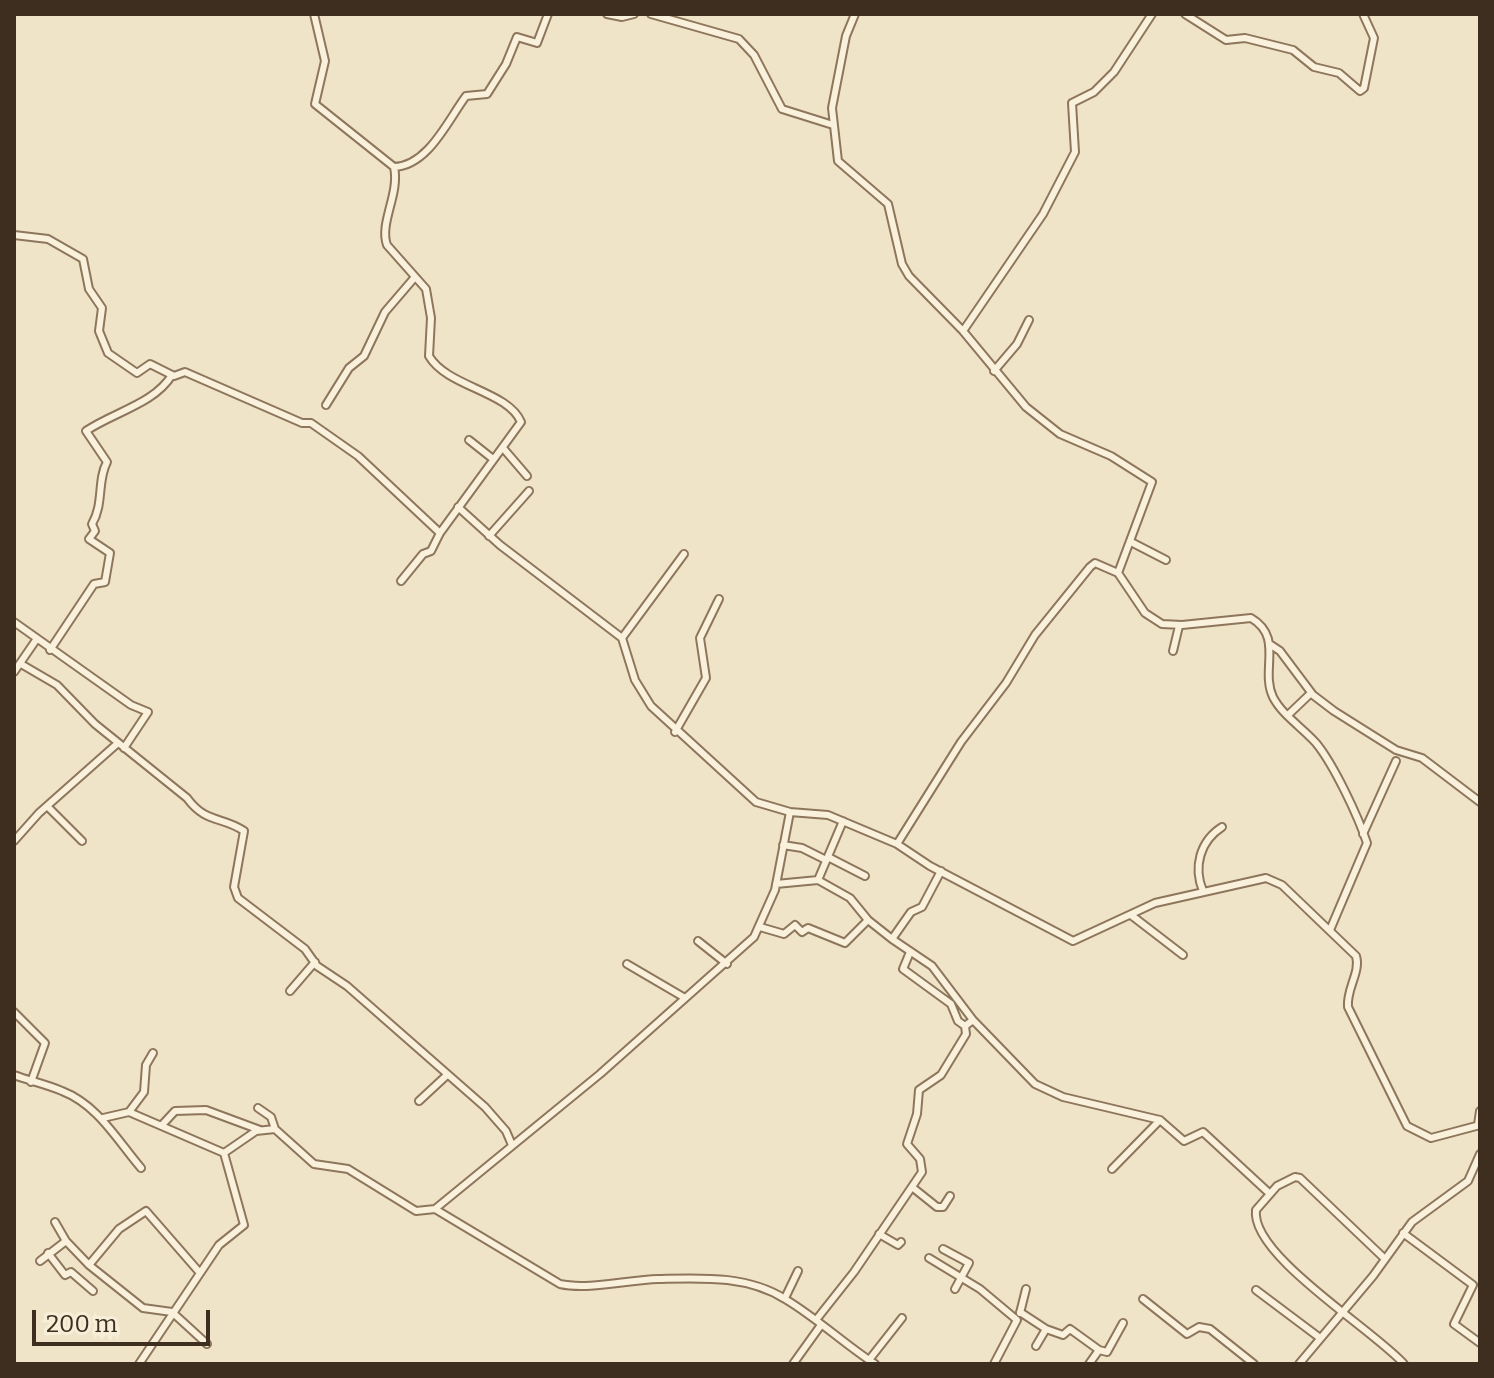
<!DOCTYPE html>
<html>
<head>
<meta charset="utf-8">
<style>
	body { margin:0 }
	#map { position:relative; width:1494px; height:1378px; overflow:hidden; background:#f0e4c8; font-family:Bitter,serif }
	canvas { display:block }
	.frame { position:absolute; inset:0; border:16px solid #3d2e20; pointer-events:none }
	.scale { position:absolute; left:32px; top:1310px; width:178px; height:36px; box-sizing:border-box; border:4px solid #3d2e20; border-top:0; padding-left:10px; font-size:24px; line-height:28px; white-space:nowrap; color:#3d2e20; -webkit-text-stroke:6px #f7eed8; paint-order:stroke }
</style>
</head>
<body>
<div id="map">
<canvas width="1494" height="1378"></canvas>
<div class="frame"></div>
<div class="scale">200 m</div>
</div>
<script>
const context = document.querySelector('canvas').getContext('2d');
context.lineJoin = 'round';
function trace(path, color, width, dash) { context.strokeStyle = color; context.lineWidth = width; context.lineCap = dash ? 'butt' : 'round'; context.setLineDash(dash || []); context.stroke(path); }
const street = new Path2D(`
	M607,14l15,3 12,-3
	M651,14l88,25 15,16 28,54 51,16
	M855,14l-9,22 -14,72 6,53 50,43 14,60 7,12 54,55 63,76 34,27 51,22 41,26 -34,91 27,40 17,11 20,1 69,-7c33,19 9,52 22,79 9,18 30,31 43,46 18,22 42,73 51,100l-37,87
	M1185,14l41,26 19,-2 48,12 21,17 25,6 21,18 4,-3 10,-50 -11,-24
	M394,167c34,-1 54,-47 72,-71l21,-2 19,-30 11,-27 20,6 11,-29
	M14,235l34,4 35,20 6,30 13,19 -3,23 9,22 29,20 13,-9 24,12 11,-4 117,51h9l47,33 82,77 81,-111c-13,-31 -74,-35 -92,-66l2,-38 -5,-29 -39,-44c-8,-22 13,-51 7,-78l-79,-63 10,-43 -11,-47
	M963,331l80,-117 32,-62 -3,-49 22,-11 20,-20 38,-58
	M994,371l23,-27 12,-24
	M326,405l23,-37 15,-12 21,-44 30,-35
	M469,440l24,19
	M503,448l24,28
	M458,507l42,38 122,93 13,42 16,26 105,96 34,10 38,3 69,29 33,22 143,75 82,-38 111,-25 16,7 74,71c5,16 -10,33 -8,51l59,119 24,12 49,-13
	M489,536l40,-45
	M1131,542l35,18
	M401,581l22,-27 8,-3 9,-18
	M14,622l117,83 17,7 -24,36
	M622,638l62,-84
	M1271,645l9,6 33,44 21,16 62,39 26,8 58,44
	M50,650l44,-66 11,-2 5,-29 -21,-14 6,-8 -3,-7c12,-20 5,-44 15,-62l-21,-31c28,-19 68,-27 86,-56
	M1173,651l6,-25
	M21,664l36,21 38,39 92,74c19,26 35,18 57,33l-10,56 4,11 67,51 12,17 30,20 138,121 21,24 6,14
	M14,672l22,-32
	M1288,715l23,-22
	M675,732l31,-54 -6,-40 19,-39
	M48,807l34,34
	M1363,834l33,-73
	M14,841l25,-28 79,-70
	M897,844l64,-102 45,-59 29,-48 55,-68 5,-4 23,10
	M783,845l19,3 24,12
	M828,857l37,19
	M818,880l32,18 18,22
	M776,884l42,-4 25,-59
	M1203,891c-10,-24 -3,-50 19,-64
	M1131,915l52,40
	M760,927l24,7 11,-9 7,7 6,-4 37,15 23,-23 24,19 19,-27 11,-5 19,-36
	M892,939l40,27 41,54 62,64 28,13 97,23 -48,49
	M698,941l29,23
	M910,952l-7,17 48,35 7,17 7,5
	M627,964l58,34
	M290,991l25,-29
	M14,1012l31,31 -14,39
	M14,1075c16,6 32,9 48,16 36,14 55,49 79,77
	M419,1101l28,-26
	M258,1108l13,9 4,12
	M129,1112l15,-20 2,-27 7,-12
	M103,1118l26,-6 95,41 32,-22 19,-2 39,35 34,5 68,42 19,-2 165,-135 154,-137 21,-47 15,-78
	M1160,1120l24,21 19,-9 66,61
	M162,1125l13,-14 31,-1 54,20
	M1478,1125l2,-14
	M912,1187l25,20h6l7,-11
	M435,1209l125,75c28,6 68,-4 98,-5 43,-1 89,-4 127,20 32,19 59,45 90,65
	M55,1222l11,19
	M1403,1233l70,52 -19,39 26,19
	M879,1234l19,11 3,-3
	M943,1249l26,14 -14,26
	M48,1253l17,22 6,-3 22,19
	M929,1258l51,31 37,31 -23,44
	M1385,1259l-85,-81 -5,-1 -18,9 -21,24c-6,45 118,120 148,154
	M40,1261l26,-20 23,24 30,-36 27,-18 54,62
	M89,1265l54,43 29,4 35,32
	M1256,1290l64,48
	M785,1298l13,-27
	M1143,1299l44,35 12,-7 11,2 44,35
	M1020,1312l26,17 -10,17
	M1020,1313l6,-24
	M816,1320l38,-48 68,-100 -2,-13 -13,-15 10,-30 2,-24 22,-15 25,-41 -1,-8 8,-6
	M1046,1329l17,6 7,-6 29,21 -10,14
	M1099,1350l8,2 16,-29
	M869,1360l33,-42
	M139,1364l80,-119 25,-20 -20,-72
	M793,1364l28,-39
	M1299,1364l74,-88 39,-54 56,-41 12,-27`);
trace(street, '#8d765c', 10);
trace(street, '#faf1dc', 6);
</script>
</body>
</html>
